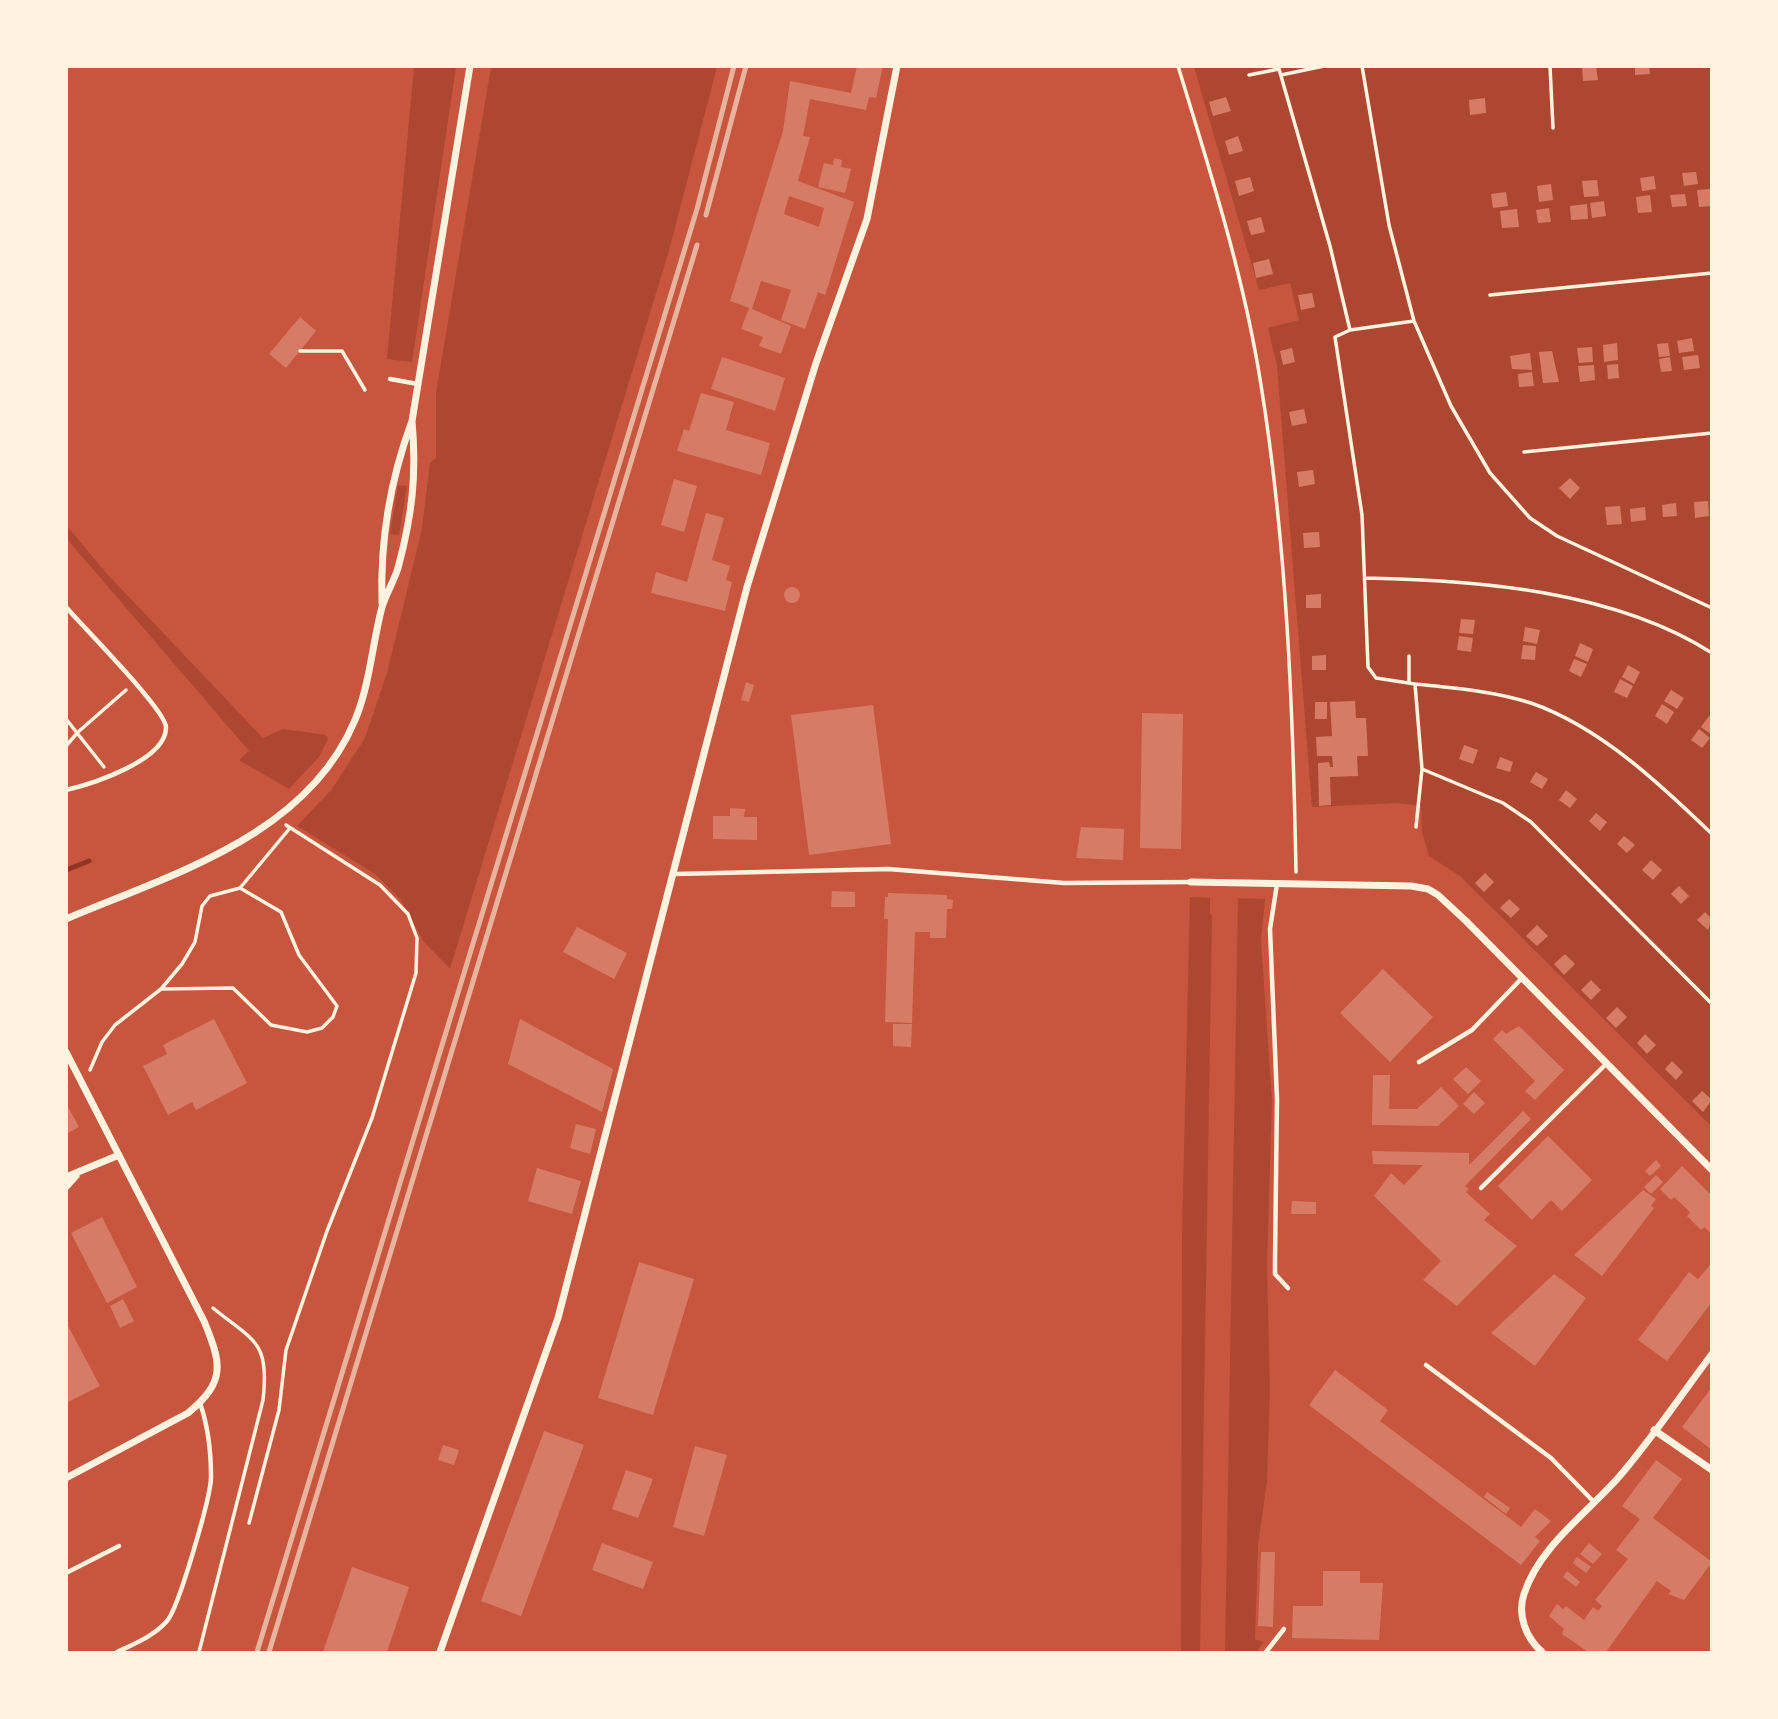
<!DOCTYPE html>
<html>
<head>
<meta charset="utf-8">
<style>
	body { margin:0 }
	#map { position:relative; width:1778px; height:1719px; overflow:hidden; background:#c8553d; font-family:Helvetica,sans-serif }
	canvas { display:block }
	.frame { position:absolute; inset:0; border:68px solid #fff3e0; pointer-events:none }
</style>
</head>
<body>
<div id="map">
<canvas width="1778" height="1719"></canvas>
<div class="frame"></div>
</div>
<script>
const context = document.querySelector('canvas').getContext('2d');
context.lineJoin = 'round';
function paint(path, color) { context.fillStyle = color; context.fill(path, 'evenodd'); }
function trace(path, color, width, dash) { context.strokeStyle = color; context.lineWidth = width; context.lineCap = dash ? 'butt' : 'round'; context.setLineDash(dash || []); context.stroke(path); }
const green = new Path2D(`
	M414,67h42l-44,295 -25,-3z
	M491,67h226l-49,187 -218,715 -27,-28 -22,-41 -26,-26 -78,-48 35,-37 33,-51 22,-65 35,-144 8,-66 6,-5v-65z
	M1194,67h517v1059l-251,-250 -31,-20 -7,-24 -1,-26 -24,-3 -85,4 -35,-441 -9,-38 31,-8 -9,-37 -31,7z
	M398,485l9,1 -8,49 -9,-1z
	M66,525l42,50 155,163 20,-9 43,6 2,4 -9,18 -30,32 -50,-29 10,-9 -182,-212z
	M1190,897l20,1v16l2,1 -12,737h-19l1,-416z
	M1238,898l27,1 -4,41 11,161 -5,163 3,126 -3,91 -9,64 -3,94 8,3 -6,10h-32z`);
const stream = new Path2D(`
	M66,870l23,-9`);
const building = new Path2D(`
	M857,66h26l-7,32 -7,-1 -3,13 -56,-11 -7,37 7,1 -12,44 56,21 -26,84 -3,9 -7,-3 -13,37 -24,-9 10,-30 -3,-1 -27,-8 -9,28 39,17 -10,28 -22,-8 4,-9 -22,-8 8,-21 -19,-7 53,-170 7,-50 61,12zM789,196l35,12 -5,19 -35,-13z
	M1582,66h14l2,14 -15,1z
	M1635,66h14l1,8 -15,1z
	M1226,97l5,14 -18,5 -4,-14z
	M1485,98l1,15 -16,2 -1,-15z
	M1238,136l5,15 -14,4 -4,-14z
	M834,158l8,2 -1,7 10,2 -6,24 -27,-6 6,-24 9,2z
	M1696,172l2,12 -14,2 -2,-13z
	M1654,176l2,13 -14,2 -2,-13z
	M1250,177l4,14 -15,5 -4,-15z
	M1597,180l2,16 -15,1 -2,-16z
	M1551,184l2,16 -14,2 -2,-16z
	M1712,189v17l-13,1 -2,-17z
	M1506,192l2,14 -15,2 -2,-14z
	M1685,194l2,12 -15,1 -2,-12z
	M1650,195l2,17 -14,1 -2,-16z
	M1604,201l2,15 -14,2 -2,-15z
	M1587,204l1,15 -17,1 -1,-14z
	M1549,208l2,14 -13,1 -2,-13z
	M1517,209l2,18 -17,1 -2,-17z
	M1261,217l4,15 -14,3 -4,-14z
	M1269,259l4,15 -17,4 -3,-15z
	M1312,293l3,14 -14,3 -3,-15z
	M300,317l16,14 -30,37 -17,-14z
	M1692,338l2,13 -15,2 -2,-12z
	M1617,343l1,17 -14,2 -1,-17z
	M1668,343l2,13 -11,1 -2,-13z
	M1592,347l1,15 -14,1 -2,-15z
	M1292,348l3,14 -12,3 -3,-14z
	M1552,351l7,31 -16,1 -4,-31z
	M1530,353l2,17 -20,-1 -2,-13z
	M1698,355l2,13 -16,2 -2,-13z
	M722,357l63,21 -10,33 -64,-22z
	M1670,357l2,14 -11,1 -2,-13z
	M1618,364l1,14 -11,1 -1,-14z
	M1594,365l1,15 -15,2 -2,-16z
	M1532,372l2,14 -15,1 -1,-13z
	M701,393l33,9 -8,28 44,13 -9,32 -84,-24 7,-22 5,2z
	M1304,409l3,14 -15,3 -3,-14z
	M1313,470l2,14 -16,3 -2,-15z
	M1570,478l10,10 -10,11 -11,-11z
	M674,479l23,7 -13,46 -23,-7z
	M1708,501l1,15 -14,2 -1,-16z
	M1676,503l1,13 -14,1 -1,-12z
	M1620,506l2,18 -15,1 -2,-18z
	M1645,507l1,13 -15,2 -1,-13z
	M706,513l18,5 -12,42 18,6 -4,14 6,2 -7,29 -74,-18 5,-21 31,10z
	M1319,532l1,15 -16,1 -1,-15z
	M784 595a8 8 0 1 1 16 0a8 8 0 1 1-16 0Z
	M1321,594v14h-15v-13z
	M1461,619l14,1 -2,14 -14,-1z
	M1525,627l15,3 -3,14 -14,-3z
	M1459,636l14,2 -2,14 -14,-2z
	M1580,643l13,6 -5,13 -13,-6z
	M1523,645l13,1 -1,14 -14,-1z
	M1326,655v15h-14v-14z
	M1574,659l13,5 -6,13 -12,-6z
	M1628,665l12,7 -6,12 -12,-7z
	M1620,679l13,7 -6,12 -13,-6z
	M746,682l8,3 -5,17 -8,-2z
	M1671,690l13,8 -7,11 -13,-8z
	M1355,701l1,17h10l2,38h-11l1,20 -28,1 1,28 -12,1 -1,-43 11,-1 1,5h3l-1,-11h-15l-1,-19 16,-1 -2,-34z
	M1315,702h12v17h-12z
	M1662,704l12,8 -7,12 -12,-8z
	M873,705l18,139 -82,11 -18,-140z
	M1142,713l41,1 -2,135 -41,-1z
	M1709,716l3,2v17l-11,-8z
	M1699,729l11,9 -8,10 -11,-8z
	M1464,745l14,5 -5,14 -14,-5z
	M1500,757l13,5 -3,10 -14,-4z
	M1536,772l12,7 -6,10 -12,-7z
	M1566,790l11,9 -7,9 -11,-8z
	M730,808l15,1 -1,8h13v23l-44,-1v-23h17z
	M1596,813l11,9 -7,9 -11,-10z
	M1081,827l43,2 -1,31 -47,-2z
	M1624,836l11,9 -8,8 -10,-9z
	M1651,860l11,10 -9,10 -11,-10z
	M1485,873l9,9 -10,10 -9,-9z
	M1679,886l10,10 -8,8 -10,-10z
	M832,891l23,1v15h-24z
	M888,893l59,2v4l6,1 -1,9h-5l-1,29h-16v-6h-15l-3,91 -27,-1 3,-103h-4l1,-22h3z
	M1509,899l11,10 -9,9 -11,-10z
	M1705,912l7,7 -4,11 -11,-10z
	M1537,925l11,11 -11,10 -11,-10z
	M577,927l50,26 -13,26 -51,-27z
	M1565,954l10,10 -11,11 -10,-11z
	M1383,969l50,48 -43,45 -50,-49z
	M1591,980l10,10 -10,10 -10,-10z
	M1617,1007l10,10 -11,11 -10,-10z
	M214,1019l33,64 -51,27 -4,-8 -24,13 -25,-49 24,-12 -4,-9z
	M520,1019l93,50 -11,43 -94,-48z
	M893,1024h19l-1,23 -18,-1z
	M1519,1026l45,44 -29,30 -10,-9 10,-10 -42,-42 9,-9 4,4z
	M1645,1034l11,11 -9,9 -10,-11z
	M1672,1061l11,11 -7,8 -11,-11z
	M1466,1067l15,14 -13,13 -15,-15z
	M1373,1075h17l-1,34h28l24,-22 18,19 -21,20 -66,-1z
	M1702,1091l10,9 -9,12 -11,-11z
	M1474,1092l11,11 -11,11 -11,-10z
	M66,1103l13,24 -13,7z
	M1523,1111l8,8 -66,67 4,3 -3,3 24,22 -6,6 33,26 -60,60 -34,-26 37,-39 -19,20 -67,-65 17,-23 13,12 19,-20 -50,-1 -1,-13 97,2v12z
	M576,1124l20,5 -6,25 -20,-6z
	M1548,1136l44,44 -30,31 -11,-11 -19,20 -34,-34z
	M1656,1160l5,6 -11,10 -5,-5z
	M1682,1166l30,30v38l-8,-7 -3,3 -14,-14 3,-4 -16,-15 -3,3 -11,-11z
	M537,1168l44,13 -9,33 -44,-13z
	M1656,1175l7,7 -12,12 -7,-7z
	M1643,1190l13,9 -5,7 3,2 -52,68 -28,-21z
	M1292,1201l24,1v12h-25z
	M102,1217l35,70 -30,16 -36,-70z
	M639,1262l55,17 -41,136 -55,-17z
	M1712,1263v39l-45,59 -29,-21 51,-68 9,7z
	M1554,1274l32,24 -51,68 -44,-33z
	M123,1299l11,22 -14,7 -10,-22z
	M66,1322l34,64 -32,16 -2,-4z
	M1335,1370l53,40 -8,11 141,106 14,-18 16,12 -16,16 5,4 -19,24 -212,-160z
	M1712,1387v63l-30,-23z
	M544,1431l40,14 -63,171 -40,-15z
	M443,1445l16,5 -5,15 -16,-5z
	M695,1446l32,9 -23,81 -31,-9z
	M1656,1460l26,19 -29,39 59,44 -28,38 -16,-6 3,-3 -14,-10 -51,71h-18l-26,-18 2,-5 -15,-13 8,-12 6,5 3,-3 18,14 9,-13 5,4 4,-5 -7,-6 33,-41 -12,-9 24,-31 -18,-13z
	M626,1470l27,9 -15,39 -26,-9z
	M1487,1492l23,16 -4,6 -22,-17z
	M602,1543l51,19 -10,27 -51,-19z
	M1589,1543l13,11 -9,10 -13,-10z
	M1261,1552h14l-2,75 -15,-1z
	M1577,1557l14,10 -5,6 -13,-10z
	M352,1567l57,20 -22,65h-64z
	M1323,1571h37v12h23l-4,57 -87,-2 1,-32h30z
	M1567,1571l13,11 -4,5 -13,-10z`);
const path = new Path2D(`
	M1178,66c32,105 66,210 83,319 26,161 32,324 35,487
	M1362,66l27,159 25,96 37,85 39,67 40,45 27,18 155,72
	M1550,66l3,62
	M1249,75l30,-6 51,177 20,84
	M1281,75l43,-9
	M1490,295l222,-22
	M1414,321l-64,9 -15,7 27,178 6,152 8,11 39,6 7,85 -6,58
	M300,351h42l23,39
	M1524,452l188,-19
	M1366,578c112,2 249,13 346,75
	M1409,656v27
	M1415,684c39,4 79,7 116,19 69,24 129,81 181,131
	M66,719l38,48
	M66,746l12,-14 48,-42
	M1422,769l81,34 28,19 181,182
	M161,989l72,-1 38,37 36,7 15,-4 11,-11 4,-11 -38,-51 -18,-43 -41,-24
	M90,1070l12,-28 13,-17 46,-36 21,-25 13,-22 7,-36 8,-10 30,-8 50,-60
	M249,1523l30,-113 7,-60 41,-119 45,-113 44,-145 1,-35 -9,-24 -28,-29 -94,-60
	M199,1652l64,-252c7,-60 -10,-59 -50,-92`);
const service = new Path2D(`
	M390,379l28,5
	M66,607c16,19 99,102 100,120 1,33 -74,57 -100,63
	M675,874l213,-5 176,14 127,-1
	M1277,884l-7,45 7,170 -2,161v14l13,14
	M1419,1062l53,-32 50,-52
	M1481,1188l125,-124
	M1426,1365l125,93 43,44
	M66,1573l53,-27
	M117,1652c17,-8 37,-16 50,-31 12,-14 44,-125 44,-144 0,-24 -3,-51 -11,-74
	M1266,1652l18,-23`);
const minor = new Path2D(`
	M382,603c-2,-63 8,-123 30,-182l58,-355
	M1191,882l220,4 17,3 10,6 28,26 246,249
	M66,919c106,-45 241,-83 289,-199 15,-36 17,-75 27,-113 4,-13 12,-26 16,-39 14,-52 19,-93 14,-147
	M66,1052l138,269c17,42 23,60 -16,92l-122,65
	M66,1177l53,-22
	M66,1187l10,-11
	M1654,1430l58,40
	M440,1652l118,-334 189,-731 69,-224 51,-144 30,-153
	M1542,1652c-16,-14 -25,-37 -18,-58 15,-47 62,-80 94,-116 34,-39 63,-83 94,-124`);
const rail = new Path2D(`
	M706,215l40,-149
	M257,1652l440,-1443 37,-143
	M269,1652l428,-1407`);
paint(green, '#ae4732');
trace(stream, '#8f3625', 5);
paint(building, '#d67c66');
trace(path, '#fff3e0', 3.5);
trace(service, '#fff3e0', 4.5);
trace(minor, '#fff3e0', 7);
trace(rail, '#e9b49f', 5);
</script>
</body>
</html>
